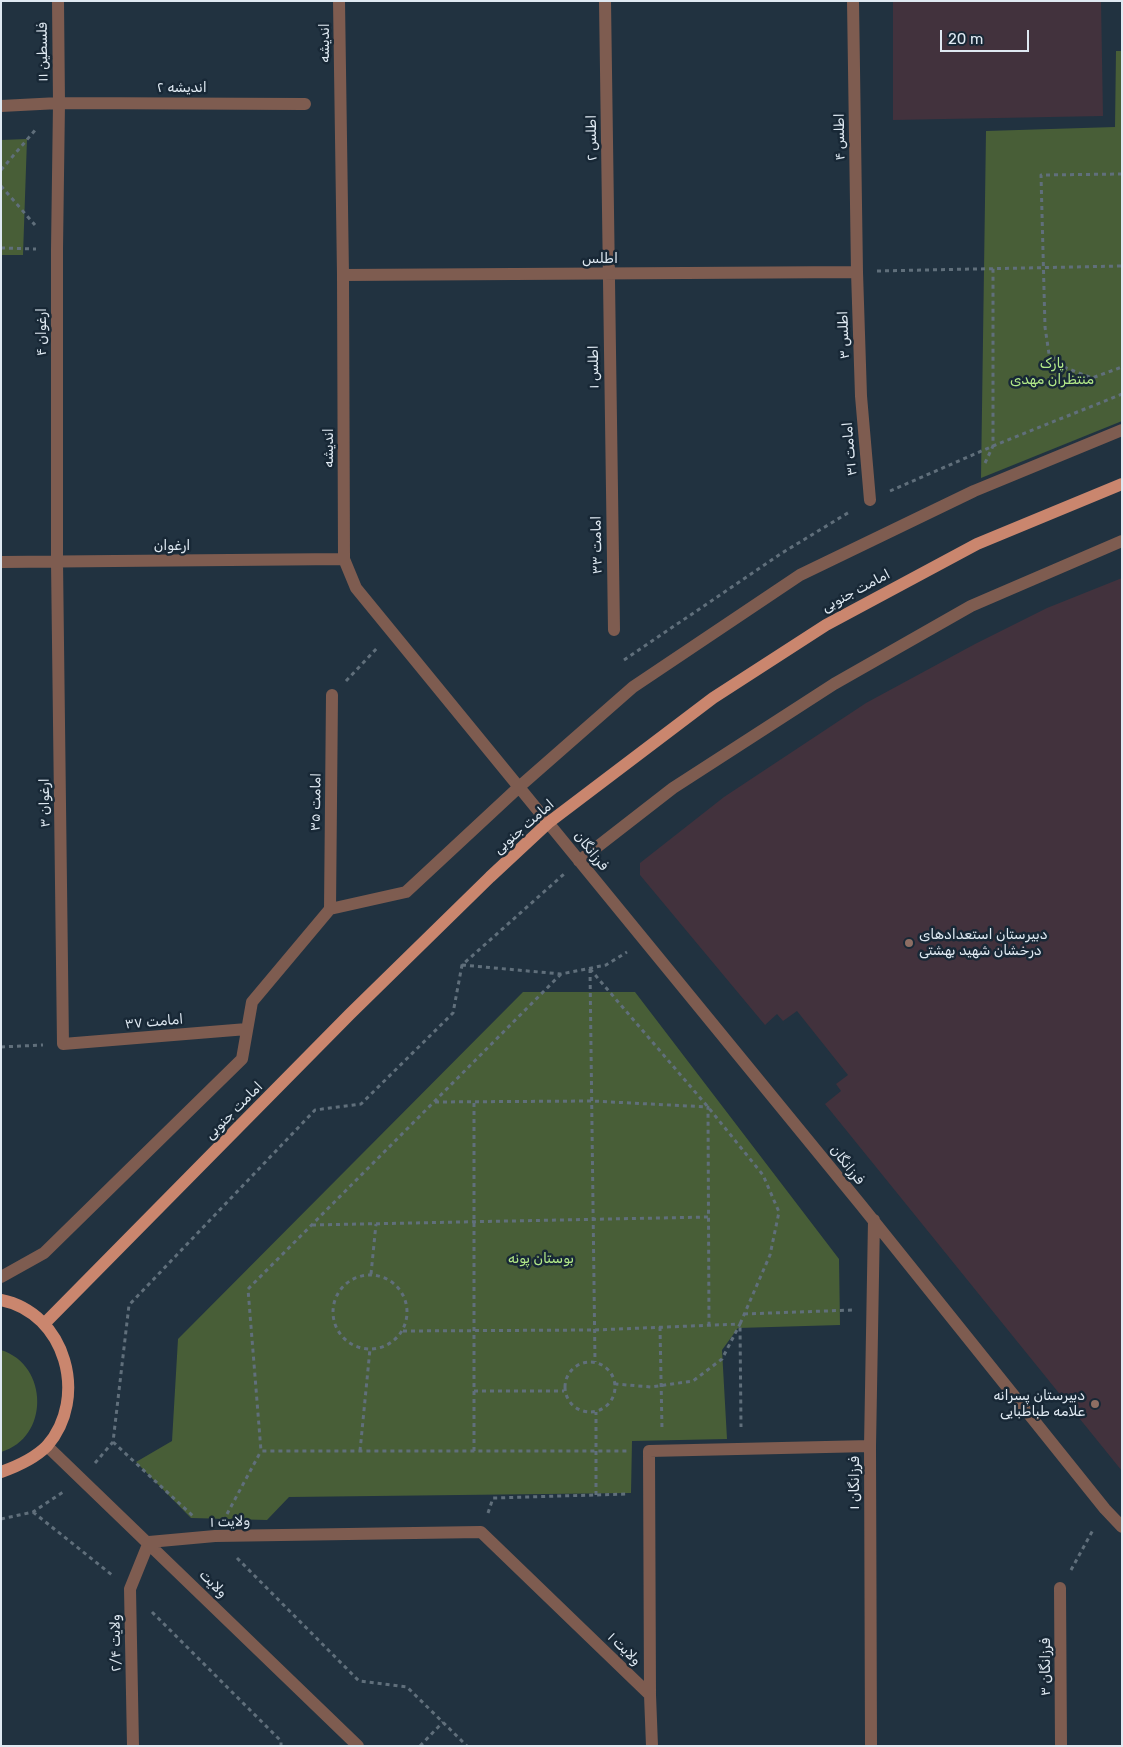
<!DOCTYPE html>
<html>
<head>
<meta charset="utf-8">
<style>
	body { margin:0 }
	#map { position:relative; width:1123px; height:1747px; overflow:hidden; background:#213240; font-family:Rubik,sans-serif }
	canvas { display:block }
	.frame { position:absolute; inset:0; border:2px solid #dfe9f2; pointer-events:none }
	.scale { position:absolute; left:940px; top:30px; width:89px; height:22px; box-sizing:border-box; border:2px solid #dfe9f2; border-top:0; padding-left:6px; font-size:15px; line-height:18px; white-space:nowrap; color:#dfe9f2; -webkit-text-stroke:4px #182836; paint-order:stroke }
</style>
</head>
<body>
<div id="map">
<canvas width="1123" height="1747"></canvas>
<div class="frame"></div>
<div class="scale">20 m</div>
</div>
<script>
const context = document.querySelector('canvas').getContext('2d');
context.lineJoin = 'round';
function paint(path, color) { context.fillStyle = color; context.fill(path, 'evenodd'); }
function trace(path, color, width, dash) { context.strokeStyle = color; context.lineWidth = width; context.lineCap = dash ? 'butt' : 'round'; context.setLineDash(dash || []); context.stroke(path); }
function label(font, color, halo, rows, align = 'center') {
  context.font = font + ' Rubik,Cairo,sans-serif'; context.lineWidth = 5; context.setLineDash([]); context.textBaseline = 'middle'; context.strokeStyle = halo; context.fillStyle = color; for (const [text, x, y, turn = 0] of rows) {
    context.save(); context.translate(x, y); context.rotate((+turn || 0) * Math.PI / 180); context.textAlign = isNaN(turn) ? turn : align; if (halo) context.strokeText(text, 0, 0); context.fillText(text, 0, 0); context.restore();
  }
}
const education = new Path2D(`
	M893,1h208l2,115 -210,4z
	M1122,578v893l-297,-367 16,-13 -5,-7 12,-9 -51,-64 -14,10 -6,-7 -12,11 -125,-150v-12l84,-66 142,-94 109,-59 72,-36z`);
const green = new Path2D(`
	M1116,51h6v370l-141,57 5,-347 129,-4z
	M27,139l-4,116h-22v-115z
	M523,992h112l204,267 1,66 -102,3 -16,22 5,89 -95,2 -1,52 -342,4 -22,23 -76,-2 -55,-56 36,-21 6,-102z
	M1,1350c48,15 49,88 0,102z`);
const path = new Path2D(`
	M1,170l36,-42
	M1122,174l-81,1 4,152 4,27 17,14 26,10 30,-11
	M1,186l34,39
	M1,248l35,1
	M877,271l245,-5
	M985,463l8,-17v-178
	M890,491l103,-45 129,-52
	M624,660l158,-107 69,-42
	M346,681l32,-34
	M462,965l99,9 45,-9 21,-13
	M590,969l118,138 55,68 16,37 -9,43 -30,69 1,103
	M590,969l5,393
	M561,974l-313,315 13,162h367
	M1,1047l42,-2
	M435,1102l157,-1 116,6 1,219
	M312,1225l396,-8
	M371,1274l5,-50
	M333 1312a37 37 0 1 1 74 0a37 37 0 1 1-74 0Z
	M744,1314l108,-4
	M660,1327l2,102
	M403,1331l191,-1 146,-6 -18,35 -29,22 -42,6 -35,-3
	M565 1387a25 25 0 1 1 50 0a25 25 0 1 1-50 0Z
	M474,1391h90
	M113,1442l80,74
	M360,1451l10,-102
	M474,1451v-350
	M95,1463l18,-21 16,-137 186,-195 46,-6 92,-91 9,-48 102,-91
	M596,1495v-83
	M33,1512l79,63
	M488,1513l5,-15 135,-4
	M227,1514l34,-63
	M1,1519l32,-7 30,-20
	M237,1558l122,123 48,6 60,59
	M1071,1570l23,-42
	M152,1612l129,129v5
	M420,1746l23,-24`);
const minor = new Path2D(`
	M58,1l1,102 -2,146v313l6,482 184,-15
	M339,1l4,274 1,284 12,29 505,617 244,304 17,18
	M605,1l9,629
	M853,1l4,271 4,124 9,104
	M1,106l58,-3 246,1
	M343,275l514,-3
	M1,562l343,-3
	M579,861l94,-73 161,-104 137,-78 151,-65
	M330,909l2,-214
	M1,1277l43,-24 198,-194 10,-57 78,-93 76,-17 113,-105 114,-100 167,-112 174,-84 148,-61
	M47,1446l311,300
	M1060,1588l1,158
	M650,1695l2,51
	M133,1746l-3,-157 19,-47 66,-6 266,-4 169,163 -1,-244 221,-5
	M871,1746l-1,-300 4,-226`);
const major = new Path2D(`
	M1,1300c65,13 88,98 46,146 -13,13 -29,20 -46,26
	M44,1324l306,-310 140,-137 58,-54 165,-125 113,-73 151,-81 145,-60`);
const markers = [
	[909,943,5,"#8d6e63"],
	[1095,1404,5,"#8d6e63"]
];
const streetNames = [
	["اندیشه",325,43,-90],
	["فلسطین ۱۱",43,52,-91],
	["اندیشه ۲",182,88],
	["اطلس ۴",840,137,-91],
	["اطلس ۲",592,138,-91],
	["اطلس",600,259],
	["ارغوان ۴",42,332,-90],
	["اطلس ۳",844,335,-92],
	["اطلس ۱",594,367,-91],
	["اندیشه",329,448,-90],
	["امامت ۳۱",850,449,-95],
	["امامت ۳۳",597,545,-91],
	["ارغوان",172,546],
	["امامت جنوبی",856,591,-28],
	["امامت ۳۵",316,802,-89],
	["ارغوان ۳",45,803,-91],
	["امامت جنوبی",524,827,-41],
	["فرزانگان",591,851,51],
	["امامت ۳۷",154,1022,-5],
	["امامت جنوبی",234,1111,-45],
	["فرزانگان",847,1165,51],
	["فرزانگان ۱",855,1483,-90],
	["ولایت ۱",230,1522,-2],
	["ولایت",213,1584,44],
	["ولایت ۲/۴",116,1643,-91],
	["ولایت ۱",624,1649,44],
	["فرزانگان ۳",1046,1667,-90]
];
const parkNames = [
	["پارک",1052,364],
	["منتظران مهدی",1052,380],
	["بوستان پونه",541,1259]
];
const poiNames = [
	["دبیرستان استعدادهای",919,935],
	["درخشان شهید بهشتی",919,951],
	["دبیرستان پسرانه",1085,1396,"right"],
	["علامه طباطبایی",1085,1412,"right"]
];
paint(education, '#42323d');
paint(green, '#485e37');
trace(path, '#606f7b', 3, [4, 4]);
trace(minor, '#7e5c50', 12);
trace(major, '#ca866e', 12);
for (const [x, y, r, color] of markers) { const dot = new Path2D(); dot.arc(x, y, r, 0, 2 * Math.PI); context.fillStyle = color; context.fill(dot); trace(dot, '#182836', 2); }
label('14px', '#dfe9f2', '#182836', streetNames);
label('14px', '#b2e988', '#182836', parkNames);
label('14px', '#dfe9f2', '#182836', poiNames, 'left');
</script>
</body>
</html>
